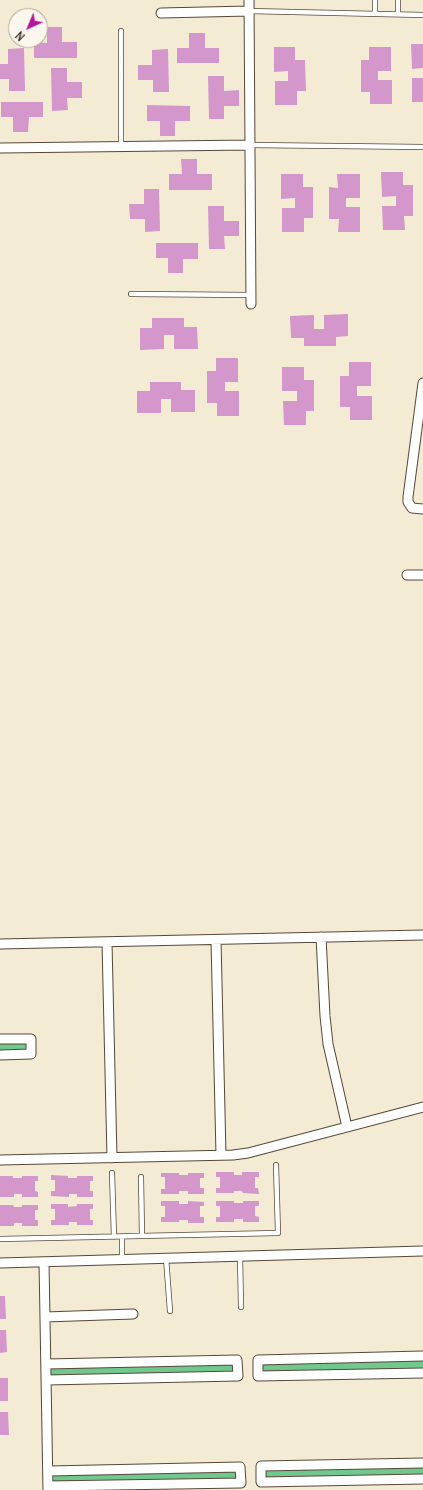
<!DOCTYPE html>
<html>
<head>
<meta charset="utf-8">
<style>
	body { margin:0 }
	#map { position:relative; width:423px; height:1490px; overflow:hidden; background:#f4ebd4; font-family:Delius,sans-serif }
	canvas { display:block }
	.north { position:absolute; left:8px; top:8px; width:40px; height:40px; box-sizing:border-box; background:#fbf7ec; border:1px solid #aea59a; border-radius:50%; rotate:224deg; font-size:11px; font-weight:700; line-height:16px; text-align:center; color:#3b2a1e }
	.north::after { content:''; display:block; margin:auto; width:14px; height:18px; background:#b5179e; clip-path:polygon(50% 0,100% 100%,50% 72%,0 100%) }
</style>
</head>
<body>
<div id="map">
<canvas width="423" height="1490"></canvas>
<div class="north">N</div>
</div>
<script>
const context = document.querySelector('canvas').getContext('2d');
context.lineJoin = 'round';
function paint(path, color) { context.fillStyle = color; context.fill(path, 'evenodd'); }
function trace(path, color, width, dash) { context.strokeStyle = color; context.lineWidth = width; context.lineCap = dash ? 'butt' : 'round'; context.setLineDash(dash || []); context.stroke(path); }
const green = new Path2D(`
	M0,1039h31v15l-31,1z
	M423,1356v17l-165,3v-16z
	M237,1360l1,16 -192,4v-16z
	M423,1463v16l-162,3v-16z
	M240,1467l1,16 -193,3v-15z`);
const building = new Path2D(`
	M47,27h15v15h15v16h-43v-16l13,1z
	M189,33h16v15h14v15h-42v-15h12z
	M411,44h12v24l-11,1z
	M274,47h21v13h10l1,31h-9v14h-22v-24h13v-10l-14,1z
	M369,47h22v24h-13v9h14v24h-22v-12h-9v-32h8z
	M24,48l1,43h-16v-12h-9v-15h8v-15z
	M168,49l1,43h-16v-12h-15v-15h14v-15z
	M51,68h16v14h15v16h-15l1,12 -16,1z
	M208,76h16v15l15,-1v16h-15v13h-15z
	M412,78h11v24h-11z
	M1,102h42v15h-14l-1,15h-15v-15h-12z
	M147,105l43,1v15h-15v15h-15v-15h-13z
	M181,159h16v15h15v16h-43v-16h13z
	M381,172h22v13h10v31h-9l1,14h-22l-1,-24h14v-10l-14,1z
	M281,174h22v13h10v31h-9v14h-22v-24h13v-10l-14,1z
	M337,174h23v24h-14v9h14v25h-22l1,-13h-10v-32l9,1z
	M144,189h15l1,42 -15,1v-13h-15l-1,-15h15z
	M208,206h16v15h15v15h-15l1,13h-16z
	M156,243h42v16h-15v14h-15v-15h-12z
	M348,314v22l-12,1v9h-32v-8h-13l-1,-22 24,-1v14h10v-14z
	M152,318h32v9h13l1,22h-24v-14h-10v14l-24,1v-22h12z
	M216,358h22v24h-13v9h14v25h-22v-13h-10v-32h9z
	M349,362h22v24h-14v10h15v24h-22v-13h-10v-31h9z
	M282,367h22v13h10v31h-8v14h-22l-1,-24h14v-10h-15z
	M150,382h31v8h14v22h-24v-13h-10v14h-24v-22h13z
	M216,1172h18v3h8v-3h17v5h-4v11h3l1,6 -16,-1 -1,-2h-8v2h-18v-5h4v-11h-4z
	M161,1173h18v2h9v-2h16v5h-4v10h4v6h-16v-3h-9v3h-18v-5h4v-12h-4z
	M51,1175l17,1v2h9v-2h16v5h-3v10h3v6h-16v-3h-8v3l-18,-1v-5h4v-11h-4z
	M0,1176h13v2h9v-2h16v5h-3v10l3,1v5h-16v-3h-8v3h-14z
	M161,1201h18v3h9v-3l16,1v4h-4v11h4v6h-16v-3h-9v2h-18v-5h4v-11h-4z
	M216,1201h18v2h9v-2h16v5h-4v10l4,1v5h-16v-3h-9v3h-18v-5h4v-11h-4z
	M51,1204h17v3l9,-1v-2h16v5h-3v11h3v5h-16v-3h-8v3h-18v-5h4v-11h-4z
	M0,1205h13l1,2h8v-2h16v5h-3v10h3v6h-16v-3h-8v3h-14z
	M0,1296h5l1,23h-6z
	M0,1330h6l1,22 -7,1z
	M0,1378h8v23h-8z
	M0,1412h8l1,23h-9z`);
const service = new Path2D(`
	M375,0v14
	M398,0v14
	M249,11l174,4
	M121,31v115
	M250,145l173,2
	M131,294l120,1
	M112,1173l2,64
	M141,1177l1,59
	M0,1239l278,-6 -2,-68
	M240,1256l1,51
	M166,1258l4,53
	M122,1259v-22`);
const minor = new Path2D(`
	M249,0l2,304
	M161,13l88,-2
	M0,148l250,-3
	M423,383l-15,114v5l4,6 11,1
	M407,575h16
	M321,937l4,79 3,28 19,83
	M216,940l5,215
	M107,942l5,216
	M0,944l423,-9
	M0,1039h31v15l-31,1
	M0,1160l233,-5 15,-2 175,-46
	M44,1262l4,228
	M0,1263l423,-12
	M45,1317l88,-3
	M423,1356l-165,4v16l165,-3
	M46,1364l191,-4 1,16 -192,4
	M423,1463l-162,3v16l162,-3
	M48,1471l192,-4 1,16 -193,3`);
paint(green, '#71c88d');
paint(building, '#d397cb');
trace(service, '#574739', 6);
trace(minor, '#574739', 11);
trace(service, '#fff', 4.5);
trace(minor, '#fff', 9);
</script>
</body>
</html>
